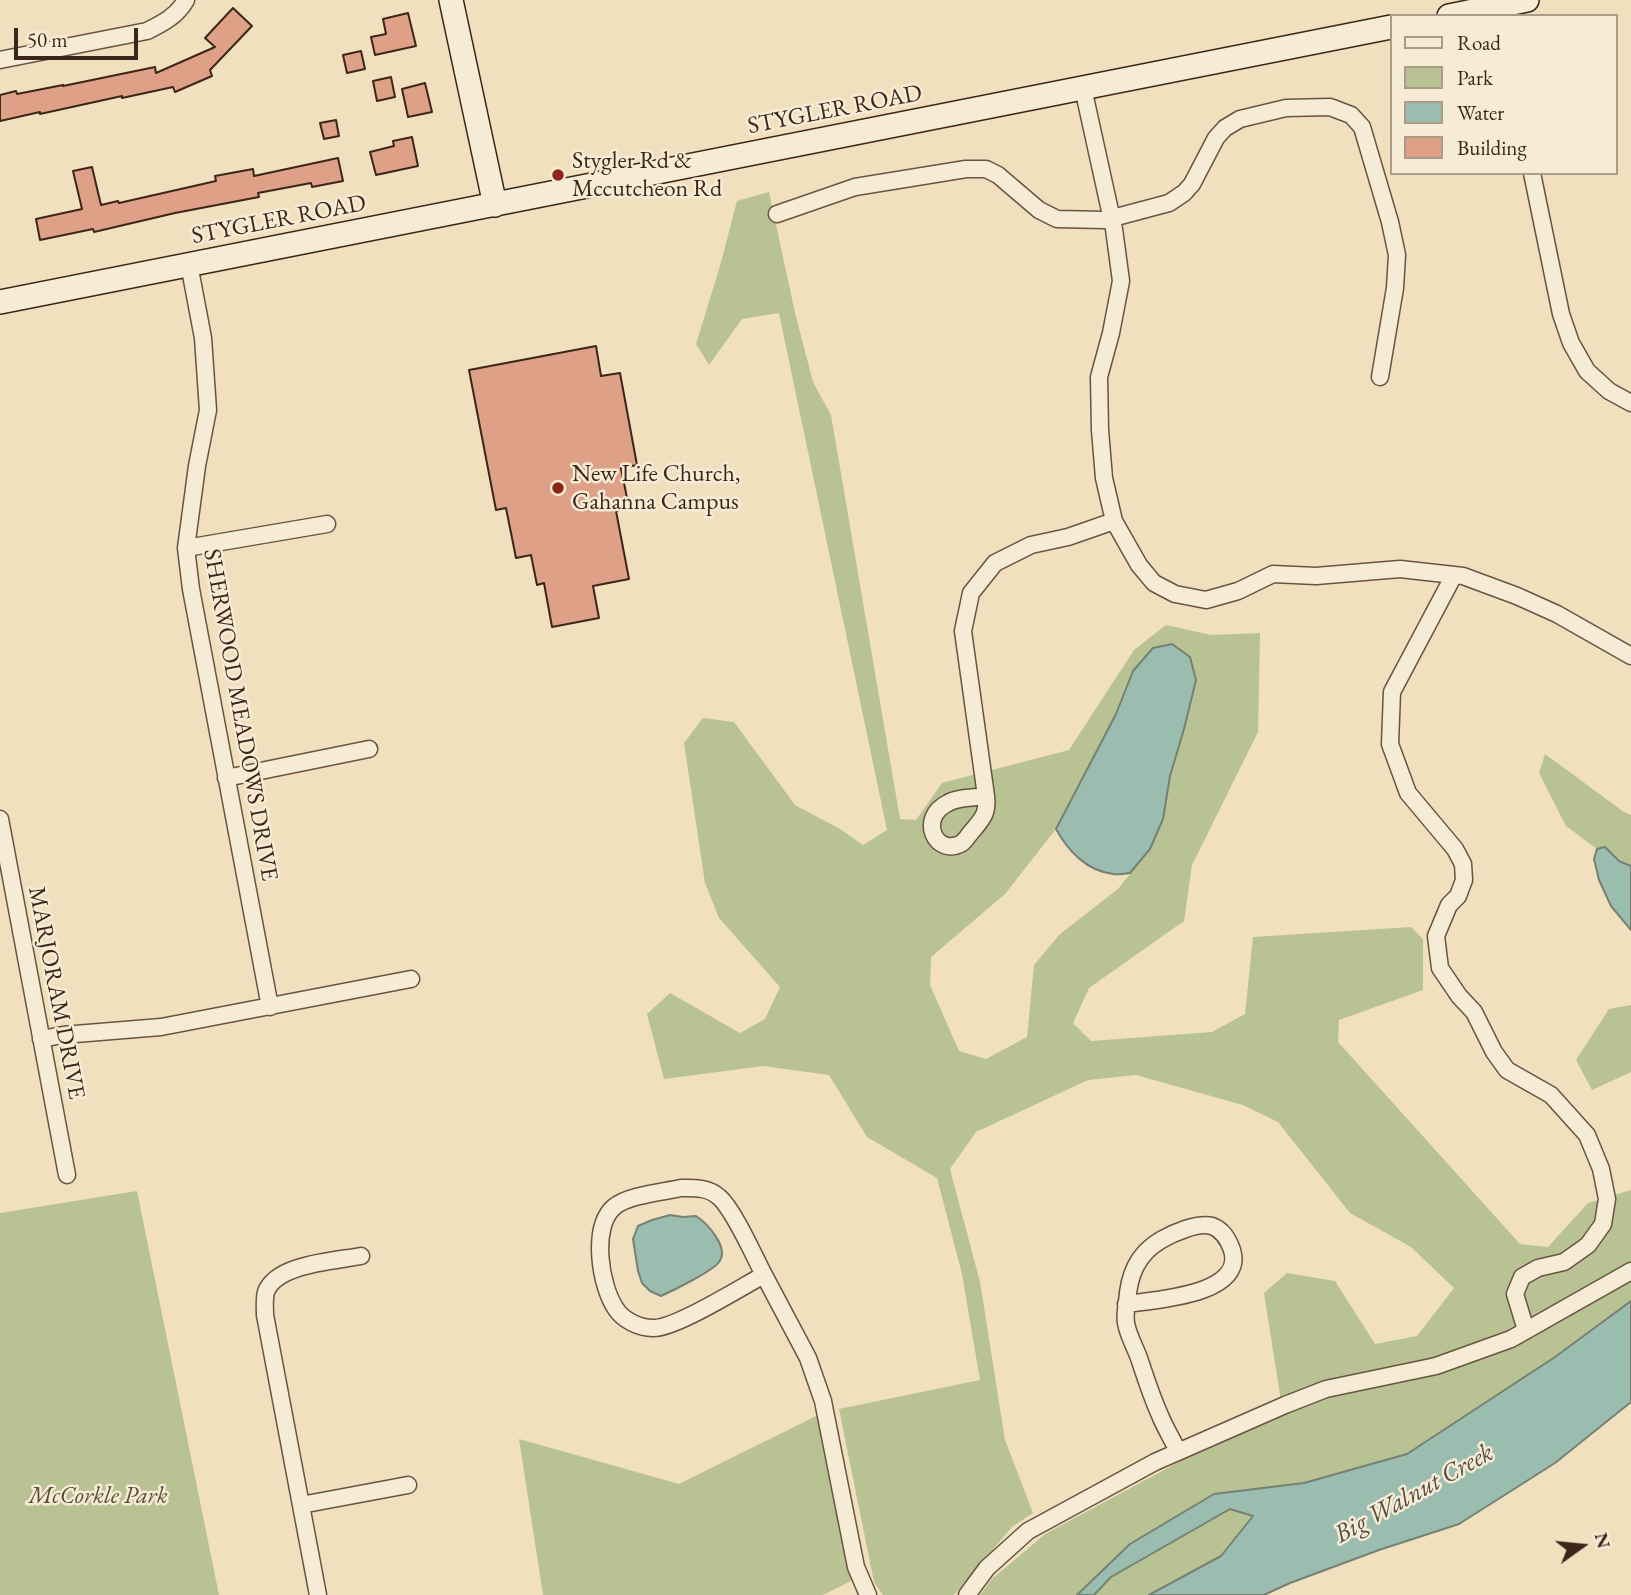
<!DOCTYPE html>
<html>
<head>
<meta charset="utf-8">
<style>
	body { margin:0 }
	#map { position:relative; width:1631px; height:1595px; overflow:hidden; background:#f1e0be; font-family:"EB Garamond",serif }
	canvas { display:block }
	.legend { position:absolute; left:1390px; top:14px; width:228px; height:161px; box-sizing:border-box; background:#f6ebd5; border:2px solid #ab9c8a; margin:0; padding:9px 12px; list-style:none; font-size:21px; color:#3b2619 }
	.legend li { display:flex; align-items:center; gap:14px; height:35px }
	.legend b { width:35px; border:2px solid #ab9c8a }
	.north { position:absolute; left:1547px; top:1511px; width:70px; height:70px; -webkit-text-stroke:5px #f6ebd5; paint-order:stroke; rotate:75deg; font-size:19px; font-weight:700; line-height:28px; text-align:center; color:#3b2619 }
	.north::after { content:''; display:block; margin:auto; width:24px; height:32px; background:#3b2619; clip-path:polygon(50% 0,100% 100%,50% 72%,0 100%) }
	.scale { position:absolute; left:14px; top:28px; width:124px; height:32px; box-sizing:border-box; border:4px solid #3b2619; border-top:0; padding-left:9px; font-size:21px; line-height:24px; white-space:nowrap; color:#3b2619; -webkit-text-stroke:5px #f6ebd5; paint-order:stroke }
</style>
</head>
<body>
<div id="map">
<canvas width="1631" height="1595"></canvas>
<ul class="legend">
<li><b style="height:9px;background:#f6ebd5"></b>Road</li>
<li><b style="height:19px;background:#b8c293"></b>Park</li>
<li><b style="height:19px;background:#9bbdb0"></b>Water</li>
<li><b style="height:19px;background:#dfa088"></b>Building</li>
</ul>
<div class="north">N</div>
<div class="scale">50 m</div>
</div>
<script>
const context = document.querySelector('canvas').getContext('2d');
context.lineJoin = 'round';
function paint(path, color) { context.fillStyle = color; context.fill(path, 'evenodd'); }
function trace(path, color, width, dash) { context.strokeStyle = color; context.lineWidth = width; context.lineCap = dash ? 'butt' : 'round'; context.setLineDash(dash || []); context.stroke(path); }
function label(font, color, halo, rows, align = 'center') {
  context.font = font + ' "EB Garamond",serif'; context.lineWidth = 5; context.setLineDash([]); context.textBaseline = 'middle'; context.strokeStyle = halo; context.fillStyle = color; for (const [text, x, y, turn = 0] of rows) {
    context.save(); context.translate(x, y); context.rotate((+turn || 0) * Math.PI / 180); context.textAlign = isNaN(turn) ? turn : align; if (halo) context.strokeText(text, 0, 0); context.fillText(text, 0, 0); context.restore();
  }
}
const green = new Path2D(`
	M769,192l26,121 18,69 18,33 69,404 16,1 26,-37 127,-33 65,-100 32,-25 45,10 49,-2 -2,99 -66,133 -8,56 -95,67 -16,35 18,18 121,-9 33,-18 8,-77 158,-10 12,12v51l-84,30 -1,22 182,202 28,3 40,-44 43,-13v111l-76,56 -148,97 -103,29 -90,11 -84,50 -53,51h-97l12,-16 53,-45 145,-78 93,-42 -19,-121 23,-20 48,8 40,63 42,-8 37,-48 -43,-41 -61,-34 -72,-91 -35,-17 -107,-30 -48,5 -112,52 -26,37 30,113 25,158 28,73 -21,14 -58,68h-71l-9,-13 -35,-173 141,-29 -18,-106 -25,-96 -70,-41 -38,-62 -66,-9 -99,13 -17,-65 23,-21 70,40 25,-14 15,-32 -61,-69 -14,-35 -21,-140 19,-25 31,4 61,83 45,24 23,16 24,-15 -108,-517 -37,6 -33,46 -13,-21 24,-78 17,-65zM1133,671l51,58 -14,47 -7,43 -13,30 -32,40 -58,45 -26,31 -7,72 -41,22 -27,-8 -29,-66 1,-28 74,-63 51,-65 60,-115z
	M1545,754l79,58 7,3v51l-12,-5 -13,-14 -9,2 -31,-23 -27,-53z
	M1631,1005v67l-39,18 -16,-30 33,-51z
	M137,1191l82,404h-219v-382z
	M820,1414l31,167 -28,14h-280l-24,-156 160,45z
	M1230,1509l23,6 -32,41 -72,39h-55l17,-18z`);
const water = new Path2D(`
	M1172,644l18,13 6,23 -12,49 -14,47 -7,43 -13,30 -20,24c-6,1 -12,2 -17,1 -26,-3 -45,-23 -57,-45l60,-115 17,-43 20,-23z
	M1605,847l14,14 12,5v64l-20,-24 -12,-26 -5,-21 3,-10z
	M670,1215l13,2 13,-1c11,7 34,32 23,46 -6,9 -47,29 -58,34l-11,-5 -8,-8 -4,-12 -5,-32 5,-13 14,-6z
	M1631,1301v101l-76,61 -96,61 -80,26 -89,33 -26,12h-115l72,-39 32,-40 -23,-7 -119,68 -17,18h-17l53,-51 84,-50 90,-11 103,-29 148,-97z`);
const building = new Path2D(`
	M233,8l19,18 -42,44 2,6 -37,16 -2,-5 -51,11v-2l-82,18v-2l-40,9v-26l16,-4 1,3 46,-9v1l92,-19 1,6 59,-26 -10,-9z
	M408,13l8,33 -41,9 -4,-18 15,-3 -3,-15z
	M361,51l4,18 -18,4 -4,-18z
	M391,77l4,20 -18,4 -4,-20z
	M425,83l7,29 -24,5 -6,-28z
	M336,120l3,16 -15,3 -4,-16z
	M412,137l6,29 -42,9 -6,-23 24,-6 -1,-5z
	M338,158l5,23 -31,6 -1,-4 -53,10 1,4 -84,16 -81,19 -1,-3 -53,11 -4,-21 46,-10 -9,-38 19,-4 9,38 17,-4 1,2 97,-22 -1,-5 38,-7 1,7z
	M596,346l5,30 19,-3 17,92 -16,3 8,40 -13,3 13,68 -36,7 6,32 -47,9 -8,-44 -7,2 -6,-30 -15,3 -10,-50 -10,2 -27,-140z`);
const street = new Path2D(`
	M0,60l147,-29c16,-8 30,-15 39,-31
	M1083,88l31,141 7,52 -10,52 -12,44 1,53 4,48 10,43 25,44 15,18 21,11 31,6 32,-9 35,-17 43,2 84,-7 63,7 54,20 40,18 74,42
	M1532,173l29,141 10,29 16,28 22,20 22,12
	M777,214l78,-27 111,-18h20l12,6 41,35 18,9 48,1 64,-17 15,-10 8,-9 24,-46 9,-10 15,-9 46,-11 44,-1 21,8 11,12 28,95 7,33 -2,33 -15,89
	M189,264l14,74 5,72 -11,56 -11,82 5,41 79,418
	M186,548l141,-24
	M1454,575l-62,117 -2,52 18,49 47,56 8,15 1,16 -6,16 -9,9 -13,31 4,32 19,28 15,16 20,40 13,18 44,25 36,40 14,34 6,30 -4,25 -15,21 -24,17 -26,6 -16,9 -7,17 11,36
	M226,778l143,-29
	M986,796l-23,-165 8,-38 24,-30 36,-18 37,-8 46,-16
	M986,796c2,17 -3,22 -13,34 -4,4 -7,10 -11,13 -26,15 -45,-25 -14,-40 10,-6 27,-5 38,-7z
	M0,819l67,356
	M41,1039l22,-4 98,-8 250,-48
	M681,1188c13,0 27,-1 38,9 15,13 35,59 45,78 -23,12 -89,54 -111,53 -14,0 -30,-8 -37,-19 -16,-23 -25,-82 -2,-102 14,-12 49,-15 67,-19z
	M764,1275l44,83 15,43 33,166 12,28
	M1126,1304c28,-4 120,-9 106,-54 -4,-11 -9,-20 -20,-24 -14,-4 -39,7 -51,14 -24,14 -32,35 -34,62 -1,6 -2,14 -1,21 2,12 9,24 13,35 6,18 12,37 20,55 5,13 13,26 19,38
	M301,1505l107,-20
	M318,1595l-53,-280c0,-7 -1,-16 1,-23 10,-28 68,-31 95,-36
	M967,1595l20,-27 41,-37 127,-69 130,-57 41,-16 110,-23 75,-27 120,-68`);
const secondary = new Path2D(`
	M451,0l44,205
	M1449,16l78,-16
	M0,302l1391,-275`);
const markers = [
	[558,175,7,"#8f2418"],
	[558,488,7,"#8f2418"]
];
const streetNames = [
	["STYGLER ROAD",835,110,-11],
	["STYGLER ROAD",279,220,-11],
	["SHERWOOD MEADOWS DRIVE",240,715,80],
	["MARJORAM DRIVE",56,993,79]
];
const poiNames = [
	["Stygler Rd &",572,161],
	["Mccutcheon Rd",572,189],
	["New Life Church,",572,474],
	["Gahanna Campus",572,502]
];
const parkNames = [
	["McCorkle Park",98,1496]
];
const waterNames = [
	["Big Walnut Creek",1414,1494,-29]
];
paint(green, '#b8c293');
paint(water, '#9bbdb0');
trace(water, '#758174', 2);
paint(building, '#dfa088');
trace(building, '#3b2619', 2);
trace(street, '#685442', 19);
trace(secondary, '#3b2619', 26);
trace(street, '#f6ebd5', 16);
trace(secondary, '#f6ebd5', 23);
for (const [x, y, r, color] of markers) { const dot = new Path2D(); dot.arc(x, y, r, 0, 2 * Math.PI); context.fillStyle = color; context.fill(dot); trace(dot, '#f6ebd5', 2.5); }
label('24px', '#3b2619', '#f6ebd5', streetNames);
label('24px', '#3b2619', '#f6ebd5', poiNames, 'left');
label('italic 24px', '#5a4d38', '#f6ebd5', parkNames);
label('italic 26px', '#534c3f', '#f6ebd5', waterNames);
</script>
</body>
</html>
